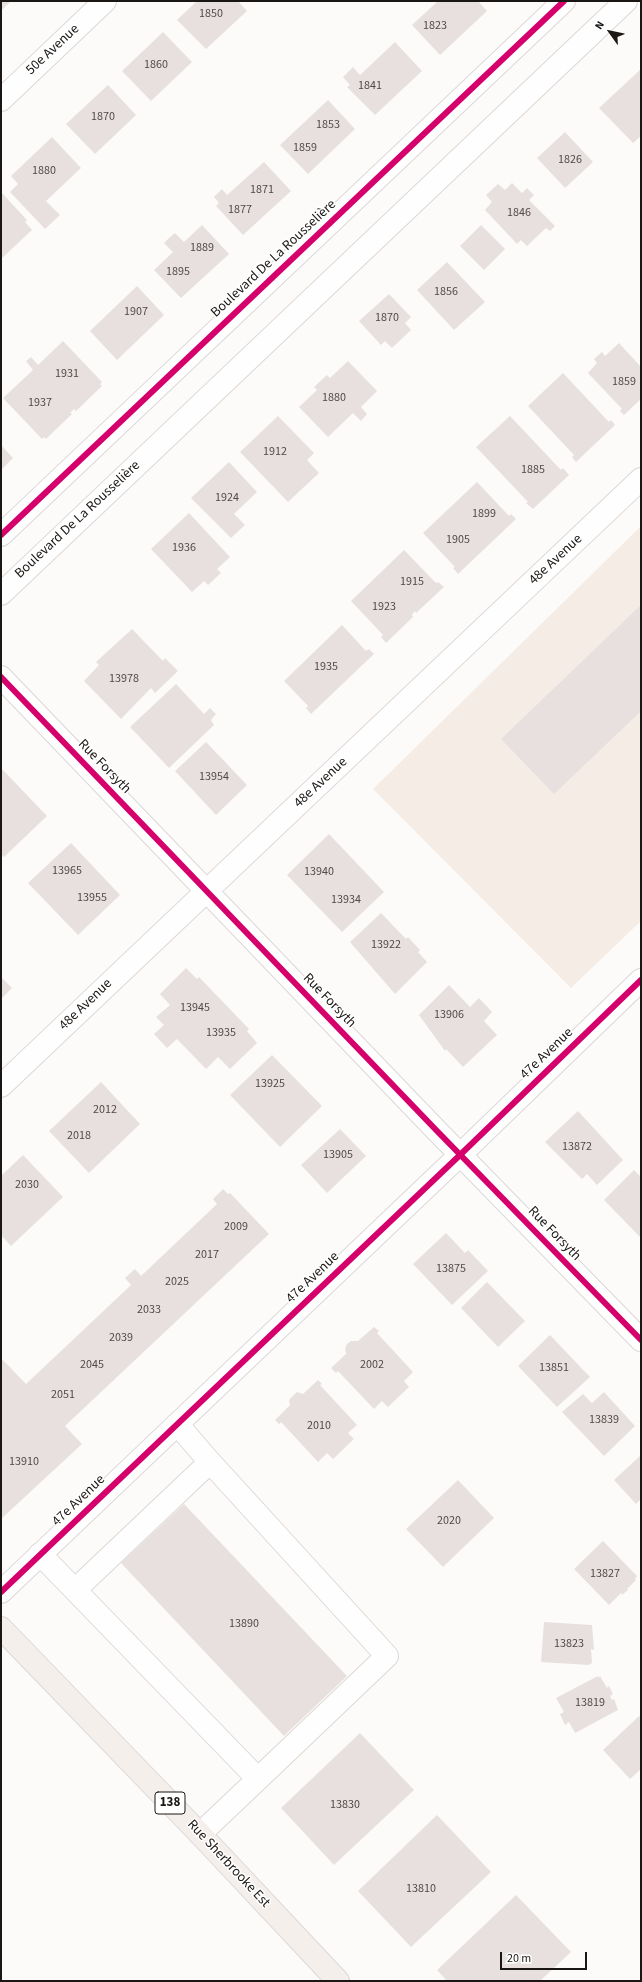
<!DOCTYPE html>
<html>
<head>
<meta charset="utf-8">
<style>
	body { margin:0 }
	#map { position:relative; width:642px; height:1982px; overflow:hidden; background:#fdfbf9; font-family:"Source Sans 3",sans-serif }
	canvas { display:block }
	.frame { position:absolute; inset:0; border:2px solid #1a1613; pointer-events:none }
	.north { position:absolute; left:590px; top:12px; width:40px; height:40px; -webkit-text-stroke:3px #fff; paint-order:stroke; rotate:303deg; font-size:11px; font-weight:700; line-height:16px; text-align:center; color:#1a1613 }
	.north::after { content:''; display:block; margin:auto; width:14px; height:18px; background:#1a1613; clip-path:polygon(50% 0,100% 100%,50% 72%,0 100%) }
	.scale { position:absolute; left:500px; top:1952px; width:87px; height:18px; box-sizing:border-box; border:2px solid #1a1613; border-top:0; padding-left:5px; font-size:12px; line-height:14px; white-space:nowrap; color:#1a1613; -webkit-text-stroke:3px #fff; paint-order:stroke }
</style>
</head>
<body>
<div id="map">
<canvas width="642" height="1982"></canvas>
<div class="frame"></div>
<div class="north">N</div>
<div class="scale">20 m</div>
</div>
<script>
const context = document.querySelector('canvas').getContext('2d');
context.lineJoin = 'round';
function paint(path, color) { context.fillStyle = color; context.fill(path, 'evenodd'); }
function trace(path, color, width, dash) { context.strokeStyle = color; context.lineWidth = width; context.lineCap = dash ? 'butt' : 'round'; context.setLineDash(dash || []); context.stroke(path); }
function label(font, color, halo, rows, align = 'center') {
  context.font = font + ' "Source Sans 3",sans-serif'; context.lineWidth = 3; context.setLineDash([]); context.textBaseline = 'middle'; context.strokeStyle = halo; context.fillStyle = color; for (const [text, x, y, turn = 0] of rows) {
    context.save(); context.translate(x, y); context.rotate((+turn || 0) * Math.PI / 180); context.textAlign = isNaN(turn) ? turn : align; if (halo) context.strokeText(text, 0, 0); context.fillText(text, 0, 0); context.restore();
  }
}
const built = new Path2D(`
	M641,526v395l-70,67 -198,-199z`);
const building = new Path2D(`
	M1,1h10l-10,10z
	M197,1h41l9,10 -41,38 -29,-29z
	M438,1h40l9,10 -47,44 -28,-30z
	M163,32l29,30 -41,39 -29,-30z
	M395,42l27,29 -47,44 -28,-28 3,-2 -7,-8 10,-10 7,8z
	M641,69v67l-8,7 -34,-35z
	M108,85l28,30 -41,39 -29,-30z
	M328,100l27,29 -47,45 -28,-29z
	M565,132l28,30 -28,26 -28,-30z
	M52,137l29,31 -35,33 14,14 -15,14 -35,-37 8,-8 -7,-8z
	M264,162l27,29 -48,44 -27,-29 3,-3 -5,-6 8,-8 5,6z
	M512,183l10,10 5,-5 7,7 -5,5 26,26 -5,5 -4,-3 -19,18 -6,-6 -4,4 -32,-34 7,-8 -6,-7 12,-11 7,6z
	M1,192l26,28 -2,2 7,8 -31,29z
	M202,225l27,29 -48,44 -27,-28 19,-18 -9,-9 5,-5 6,-5 9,9z
	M481,225l24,24 -21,21 -24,-24z
	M447,262l38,40 -31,28 -37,-40z
	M137,286l27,29 -47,45 -27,-29z
	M389,294l22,23 -6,6 6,7 -19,18 -7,-7 -4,4 -22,-24z
	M63,341l39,41 -2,2 2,2 -26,25 -2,-2 -4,4 2,1 -26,25 -2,-2 -2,2 -39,-41 30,-28 -7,-9 5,-4 7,8z
	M619,343l22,24v32l-17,16 -4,-4 2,-2 -34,-36 9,-10 -3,-4 8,-7 3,4z
	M348,361l29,30 -16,16 6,7 -6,7 -8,-8 -25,24 -29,-30 18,-17 -3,-3 13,-12 3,3z
	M563,373l46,49 2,-2 4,5 -39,37 -4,-5 2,-2 -46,-49z
	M278,416l36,37 -7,7 12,13 -31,29 -48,-50z
	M510,416l51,54 2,-2 6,7 -36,34 -7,-6 2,-1 -52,-55z
	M1,445l12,13 -12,12z
	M229,462l28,30 -23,22 11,11 -14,13 -40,-40z
	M477,482l32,34 2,-2 5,5 -58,55 -5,-6 2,-1 -32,-34z
	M189,513l41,44 -13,12 4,4 -13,12 -4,-4 -12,11 -41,-43z
	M404,550l32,33 2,-1 6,5 -28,26 -1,-2 -2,2 -1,2 1,2 -27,26 -5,-6 2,-2 -32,-34z
	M641,605v106l-87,83 -53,-55z
	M342,625l24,26 3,-2 5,5 -63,60 -5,-6 2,-2 -24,-25z
	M132,629l31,32 2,-3 13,13 -23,22 -4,-5 -30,31 -37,-38 15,-16 -3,-3z
	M176,684l28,30 6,-6 6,6 -5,6 3,5 -45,43 -39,-41z
	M206,742l41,43 -31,30 -41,-44z
	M1,768l46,48 -43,41 -3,-3z
	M329,834l55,58 -42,40 -55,-57z
	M71,843l49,52 -42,40 -50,-52z
	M381,913l25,26 2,-2 12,13 -2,2 9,10 -32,32 -45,-52z
	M186,968l11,11 2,-2 50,52 -2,2 10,12 -27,26 -12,-12 -12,12 -29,-30 -10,9 -13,-14 10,-9 -8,-8 14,-12 -10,-11z
	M1,977l11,11 -11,11z
	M449,985l21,22 9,-9 13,14 -8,9 13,14 -34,32 -17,-18 -1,2 -26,-36z
	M272,1055l50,51 -42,41 -50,-52z
	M101,1082l39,42 -51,49 -40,-42z
	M578,1111l45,49 -26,25 -10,-11 -5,5 -37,-37z
	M340,1129l26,27 -39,37 -26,-28z
	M23,1155l40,42 -52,49 -10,-11v-59z
	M634,1170l7,7v61l-37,-38z
	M223,1189l5,5 2,-1 39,41 -204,192 17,18 -81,75v-161l25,26 105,-99 -6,-7 10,-9 6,7 76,-72 -4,-5z
	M446,1233l19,20 3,-3 20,21 -36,34 -39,-41z
	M487,1282l38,39 -27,26 -37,-39z
	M374,1327l5,4 -2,2 36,39 -9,9 5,6 -21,20 -6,-6 -8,8 -36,-38 -2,2 -5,-5 15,-14 -1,-5 2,-5 4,-3h7z
	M550,1335l40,42 -33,30 -39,-41z
	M318,1380l4,4 -2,1 37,40 -9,8 6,6 -21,20 -6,-6 -9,9 -37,-40 -2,2 -4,-4 15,-15 -1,-5 8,-8 6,2z
	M604,1392l31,34 -31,30 -42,-44 21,-18 9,9z
	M641,1455v44l-5,5 -22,-24z
	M458,1480l36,38 -51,49 -37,-38z
	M184,1504l163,172 -63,60 -163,-173z
	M603,1541l34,35 -2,3 1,1 -9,9 1,1 -6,5 -1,-2 -12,12 -35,-36z
	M544,1622l48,3 2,25 -3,-1 1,14 -3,2 -48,-3z
	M598,1676l1,2 1,-2 7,12 2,-2 4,8 -3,2 2,4 2,-1 4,11 -43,23 -6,-11 -4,3 -5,-11 4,-2 -8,-14z
	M639,1716l2,2v51l-11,10 -27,-29z
	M360,1733l54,57 -80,75 -53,-57z
	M437,1815l54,57 -80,75 -53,-56z
	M516,1895l55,57 -31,29h-93l-10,-11z`);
const minor = new Path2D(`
	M1,100l104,-99
	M1,535l563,-534
	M1,594l625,-593
	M1,677l437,455 203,208
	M1,1086l640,-607
	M177,1424l33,38
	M40,1554l218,225 -58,55
	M75,1590l135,-128 177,194 -129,123
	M1,1592l459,-437 181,-175`);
const major = new Path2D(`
	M1,1628l199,206 138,147`);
const cycleway = new Path2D(`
	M1,535l563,-534
	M1,677l437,455 203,208
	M1,1592l459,-437 181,-175`);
const numberNames = [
	["1850",211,14],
	["1823",435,26],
	["1860",156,65],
	["1841",370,86],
	["1870",103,117],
	["1853",328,125],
	["1859",305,148],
	["1826",570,160],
	["1880",44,171],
	["1871",262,190],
	["1877",240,210],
	["1846",519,213],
	["1889",202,248],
	["1895",178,272],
	["1856",446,292],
	["1907",136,312],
	["1870",387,318],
	["1931",67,374],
	["1859",624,382],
	["1880",334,398],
	["1937",40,403],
	["1912",275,452],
	["1885",533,470],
	["1924",227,498],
	["1899",484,514],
	["1905",458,540],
	["1936",184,548],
	["1915",412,582],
	["1923",384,607],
	["1935",326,667],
	["13978",124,679],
	["13954",214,777],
	["13965",67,871],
	["13940",319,872],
	["13955",92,898],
	["13934",346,900],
	["13922",386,945],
	["13945",195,1008],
	["13906",449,1015],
	["13935",221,1033],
	["13925",270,1084],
	["2012",105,1110],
	["2018",79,1136],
	["13872",577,1147],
	["13905",338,1155],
	["2030",27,1185],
	["2009",236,1227],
	["2017",207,1255],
	["13875",451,1269],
	["2025",177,1282],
	["2033",149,1310],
	["2039",121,1338],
	["2045",92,1365],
	["2002",372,1365],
	["13851",554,1368],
	["2051",63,1395],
	["13839",604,1420],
	["2010",319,1426],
	["13910",24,1462],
	["2020",449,1521],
	["13827",605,1574],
	["13890",244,1624],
	["13823",569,1644],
	["13819",590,1703],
	["13830",345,1805],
	["13810",421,1889]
];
const shields = [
	[170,1803,30]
];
const shieldNames = [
	["138",170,1803]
];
const streetNames = [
	["50e Avenue",53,50,-43],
	["Boulevard De La Rousselière",274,259,-43],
	["Boulevard De La Rousselière",78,520,-43],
	["48e Avenue",556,560,-43],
	["Rue Forsyth",104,767,46],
	["48e Avenue",321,783,-43],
	["Rue Forsyth",329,1001,46],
	["48e Avenue",86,1005,-44],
	["47e Avenue",547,1054,-44],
	["Rue Forsyth",554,1234,46],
	["47e Avenue",313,1278,-44],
	["47e Avenue",79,1501,-44],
	["Rue Sherbrooke Est",228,1864,47]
];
paint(built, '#f5ece6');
paint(building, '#e7e0de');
trace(minor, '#dbd8d6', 24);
trace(major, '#dad8d7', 24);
trace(minor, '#fffefe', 22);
trace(major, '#f5efec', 22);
trace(cycleway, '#d6006c', 6);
label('12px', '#504a48', null, numberNames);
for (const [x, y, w] of shields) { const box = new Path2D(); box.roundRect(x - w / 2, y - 11, w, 22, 3); context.fillStyle = '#fff'; context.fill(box); trace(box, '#1a1613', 1); }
label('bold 13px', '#1a1613', null, shieldNames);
label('14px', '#1a1613', '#fff', streetNames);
</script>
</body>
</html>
